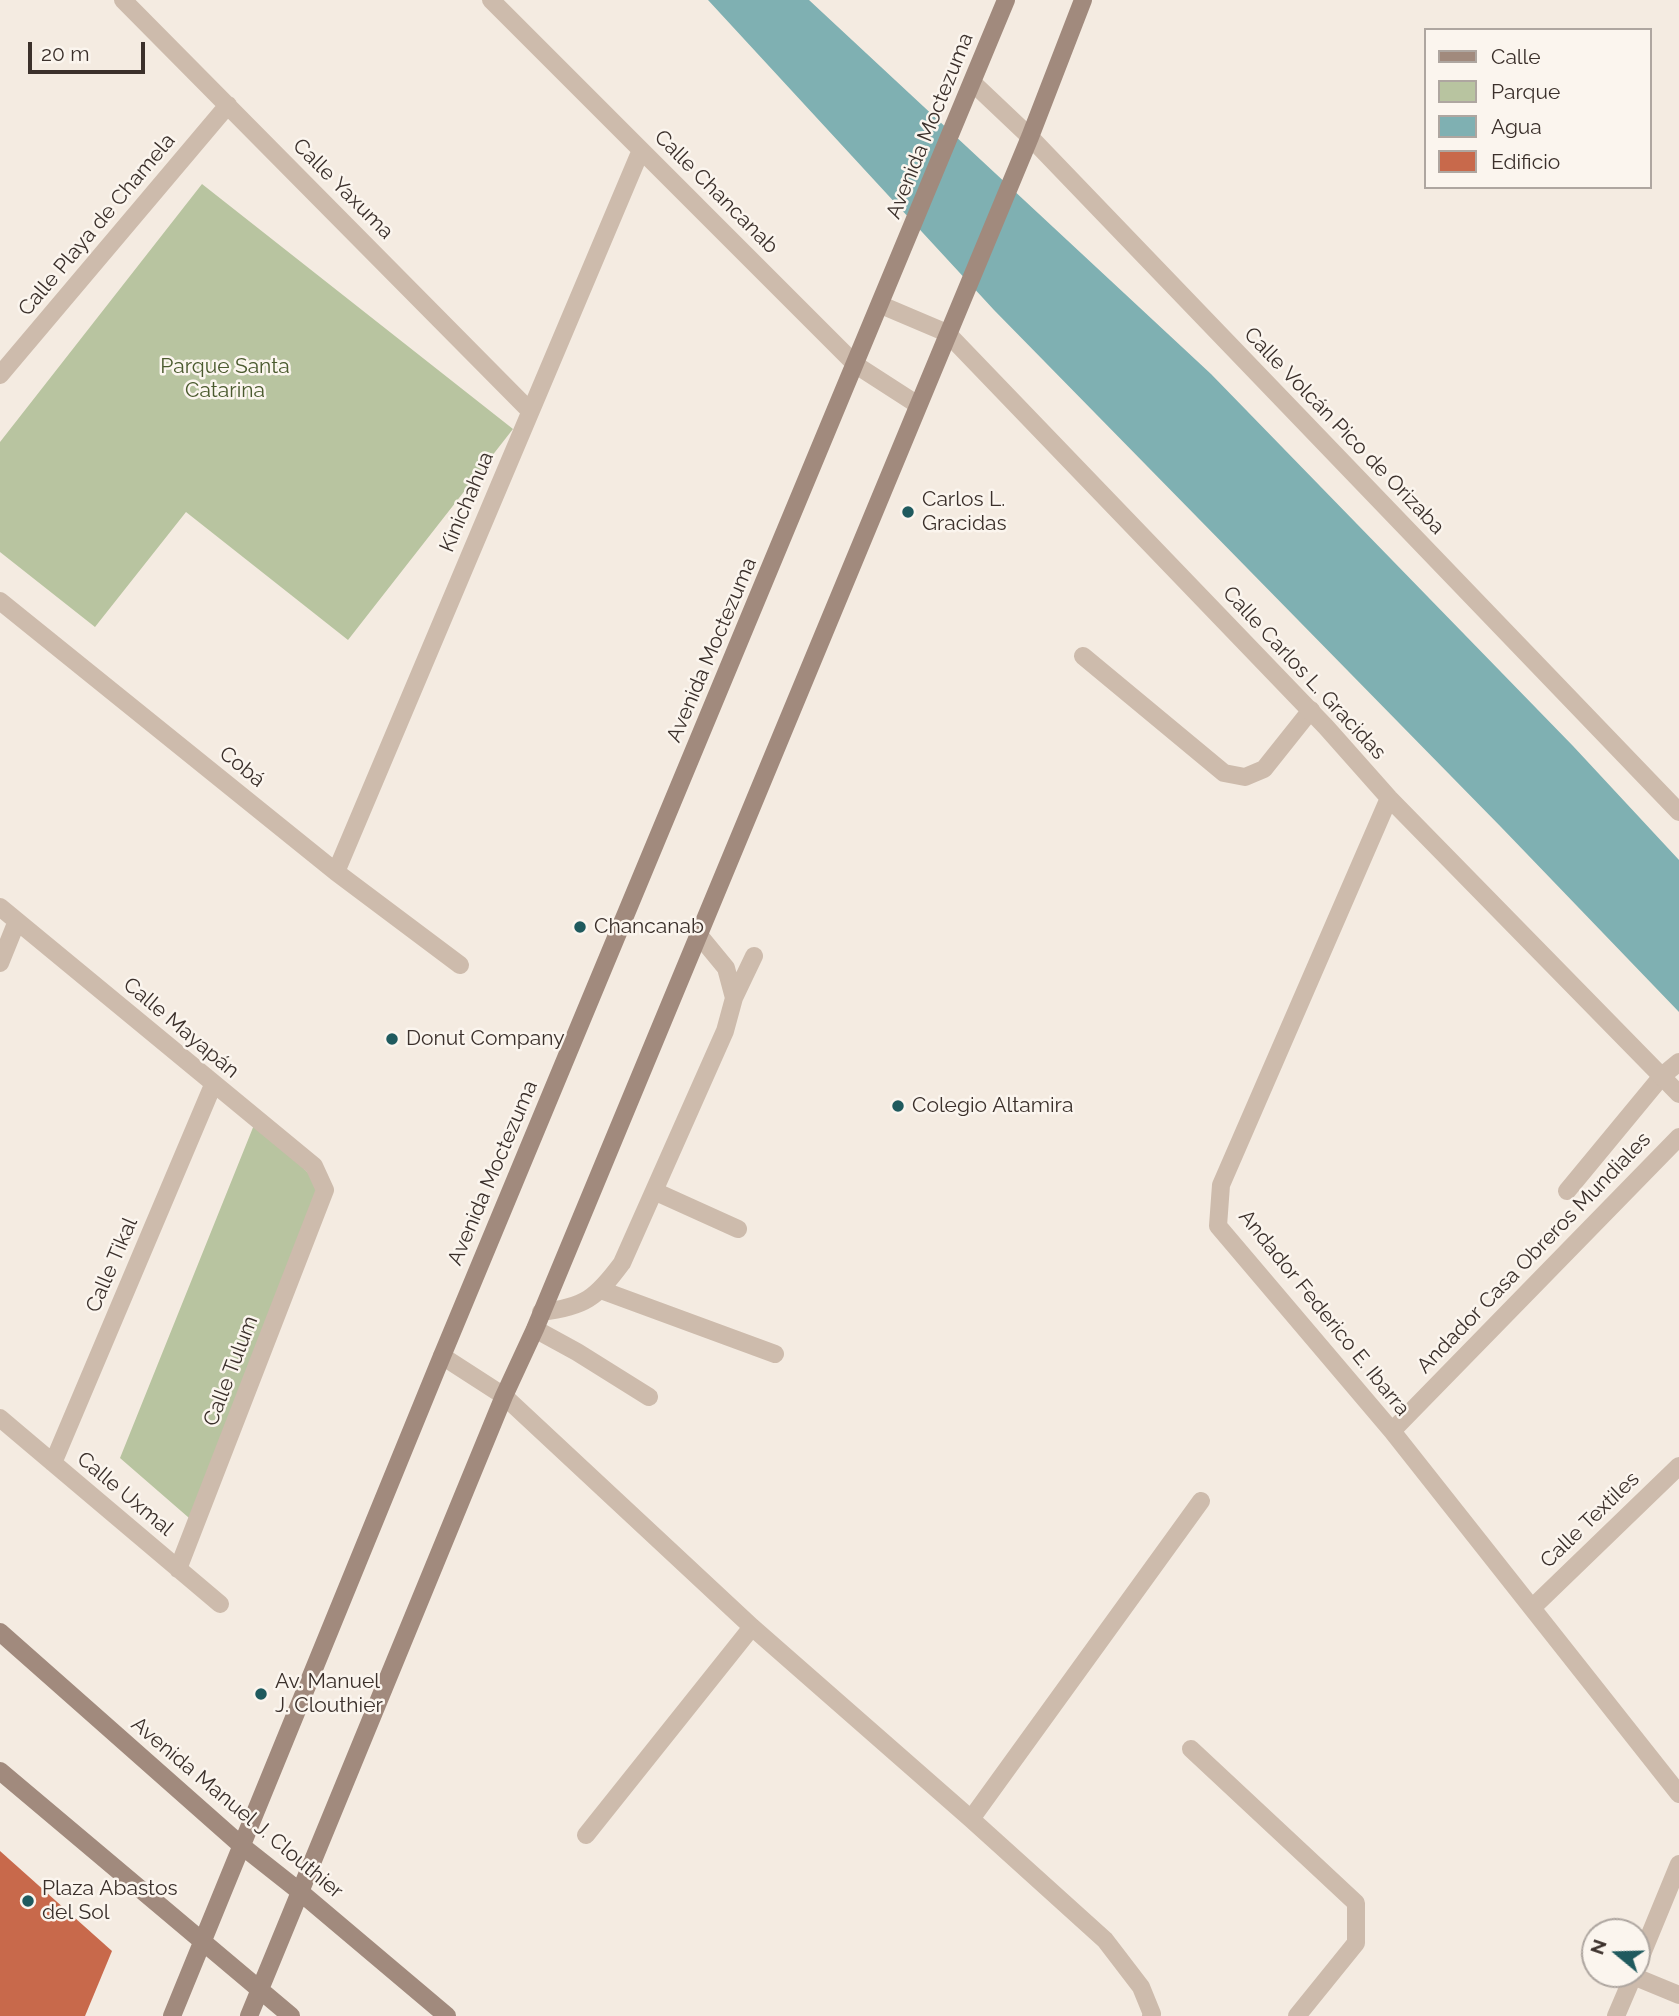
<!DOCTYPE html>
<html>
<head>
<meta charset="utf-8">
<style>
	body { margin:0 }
	#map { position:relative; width:1679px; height:2016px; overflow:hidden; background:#f4ebe1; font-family:Raleway,sans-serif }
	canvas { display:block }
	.legend { position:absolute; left:1424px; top:28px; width:228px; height:161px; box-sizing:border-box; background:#fbf5ee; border:2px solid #aea6a0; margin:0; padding:9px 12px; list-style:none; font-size:21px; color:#3b302b }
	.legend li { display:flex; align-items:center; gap:14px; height:35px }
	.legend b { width:35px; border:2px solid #aea6a0 }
	.north { position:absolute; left:1581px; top:1918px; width:70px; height:70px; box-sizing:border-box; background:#fbf5ee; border:2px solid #aea6a0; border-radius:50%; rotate:289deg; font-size:19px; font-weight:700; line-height:28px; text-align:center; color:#3b302b }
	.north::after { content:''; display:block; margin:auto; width:24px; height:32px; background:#1f5a5e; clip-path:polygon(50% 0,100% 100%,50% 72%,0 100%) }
	.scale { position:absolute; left:28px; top:42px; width:117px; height:32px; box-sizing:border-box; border:4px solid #3b302b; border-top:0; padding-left:9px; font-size:21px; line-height:24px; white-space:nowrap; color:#3b302b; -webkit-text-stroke:5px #fbf5ee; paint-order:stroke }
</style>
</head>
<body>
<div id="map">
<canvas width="1679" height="2016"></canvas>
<ul class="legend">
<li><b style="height:9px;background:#a18a7d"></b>Calle</li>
<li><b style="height:19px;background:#b8c4a0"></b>Parque</li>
<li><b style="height:19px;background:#7fb0b2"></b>Agua</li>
<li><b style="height:19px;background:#c8694b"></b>Edificio</li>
</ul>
<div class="north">N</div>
<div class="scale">20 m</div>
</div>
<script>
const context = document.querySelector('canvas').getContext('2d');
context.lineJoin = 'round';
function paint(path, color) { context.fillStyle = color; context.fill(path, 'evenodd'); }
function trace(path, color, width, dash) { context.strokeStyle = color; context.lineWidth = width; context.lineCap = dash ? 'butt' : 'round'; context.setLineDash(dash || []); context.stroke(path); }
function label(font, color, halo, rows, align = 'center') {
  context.font = font + ' Raleway,sans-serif'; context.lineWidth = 5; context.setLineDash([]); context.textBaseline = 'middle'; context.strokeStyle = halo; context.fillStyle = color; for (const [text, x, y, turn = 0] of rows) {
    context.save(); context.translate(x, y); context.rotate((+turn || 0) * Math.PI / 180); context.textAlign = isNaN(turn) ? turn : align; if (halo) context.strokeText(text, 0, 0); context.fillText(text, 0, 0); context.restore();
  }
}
const green = new Path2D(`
	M202,184l311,245 -165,211 -162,-128 -91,115 -95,-75v-110z
	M256,1120l69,70 -129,334 -76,-66z`);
const water = new Path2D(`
	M708,0h101l402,374 362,372 106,114v152l-178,-185 -507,-517z`);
const building = new Path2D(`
	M0,1851l112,100 -27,65h-85z`);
const lane = new Path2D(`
	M1083,656l141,117 21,4 19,-8 47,-59
	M734,998l20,-42
	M654,1191l84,38
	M1567,1191l95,-115
	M601,1290l174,64
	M541,1312c44,-5 55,-14 81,-49l103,-232 9,-33 -8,-30 -28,-34
	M535,1329l42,23 72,45
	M442,1356l62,40 248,231 219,192 134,121 36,47 11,27 -1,2
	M1191,1749l165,154v40l-59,73
	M971,1819l230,-318
	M586,1835l166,-208`);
const street = new Path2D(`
	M123,0l407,411
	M491,0l365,365 62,40
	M973,83l57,54 649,675
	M881,305l66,28 379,394 63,71 290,296
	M0,375l228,-270
	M0,601l336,271 124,93
	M1389,798l-168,387 -3,41 174,205 287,363
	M336,872l305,-722
	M0,907l314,259 11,24 -147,379
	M0,963l17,-42
	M1662,1076l17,-14
	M0,1418l220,186
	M1392,1431l287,-294
	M53,1463l160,-378
	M1533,1607l146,-141
	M1637,1966l42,-102
	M1633,1976l46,19
	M1616,2016l18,-42`);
const secondary = new Path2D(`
	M0,1632l242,214 57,45 148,125
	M0,1771l291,245
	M172,2016l270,-660 564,-1356
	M249,2016l255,-620 31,-67 495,-1192 53,-137`);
const markers = [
	[908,512,7,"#1f5a5e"],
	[580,927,7,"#1f5a5e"],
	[392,1039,7,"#1f5a5e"],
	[898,1106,7,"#1f5a5e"],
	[261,1694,7,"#1f5a5e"],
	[28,1901,7,"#1f5a5e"]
];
const streetNames = [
	["Avenida Moctezuma",930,126,-68],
	["Calle Yaxuma",343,189,45],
	["Calle Chancanab",716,192,45],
	["Calle Playa de Chamela",97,225,-50],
	["Calle Volcán Pico de Orizaba",1344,431,46],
	["Kinichahua",467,502,-67],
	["Avenida Moctezuma",712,650,-67],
	["Calle Carlos L. Gracidas",1304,673,47],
	["Cobá",242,767,39],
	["Calle Mayapán",181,1028,40],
	["Avenida Moctezuma",493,1173,-67],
	["Andador Casa Obreros Mundiales",1534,1253,-46],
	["Calle Tikal",112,1265,-67],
	["Andador Federico E. Ibarra",1324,1313,51],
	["Calle Tulum",231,1371,-69],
	["Calle Uxmal",125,1494,40],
	["Calle Textiles",1590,1520,-44],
	["Avenida Manuel J. Clouthier",237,1808,40]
];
const parkNames = [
	["Parque Santa",225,367],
	["Catarina",225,391]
];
const poiNames = [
	["Carlos L.",922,500],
	["Gracidas",922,524],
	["Chancanab",594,927],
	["Donut Company",406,1039],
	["Colegio Altamira",912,1106],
	["Av. Manuel",275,1682],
	["J. Clouthier",275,1706],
	["Plaza Abastos",42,1889],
	["del Sol",42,1913]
];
paint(green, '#b8c4a0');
paint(water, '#7fb0b2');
paint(building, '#c8694b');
trace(lane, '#cdbbac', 18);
trace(street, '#cdbbac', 18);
trace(secondary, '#a18a7d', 18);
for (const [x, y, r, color] of markers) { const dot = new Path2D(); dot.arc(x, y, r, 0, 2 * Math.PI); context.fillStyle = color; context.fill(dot); trace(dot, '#fbf5ee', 2.5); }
label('21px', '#3b302b', '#fbf5ee', streetNames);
label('21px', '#4a5a2e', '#fbf5ee', parkNames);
label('21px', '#3b302b', '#fbf5ee', poiNames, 'left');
</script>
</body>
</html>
